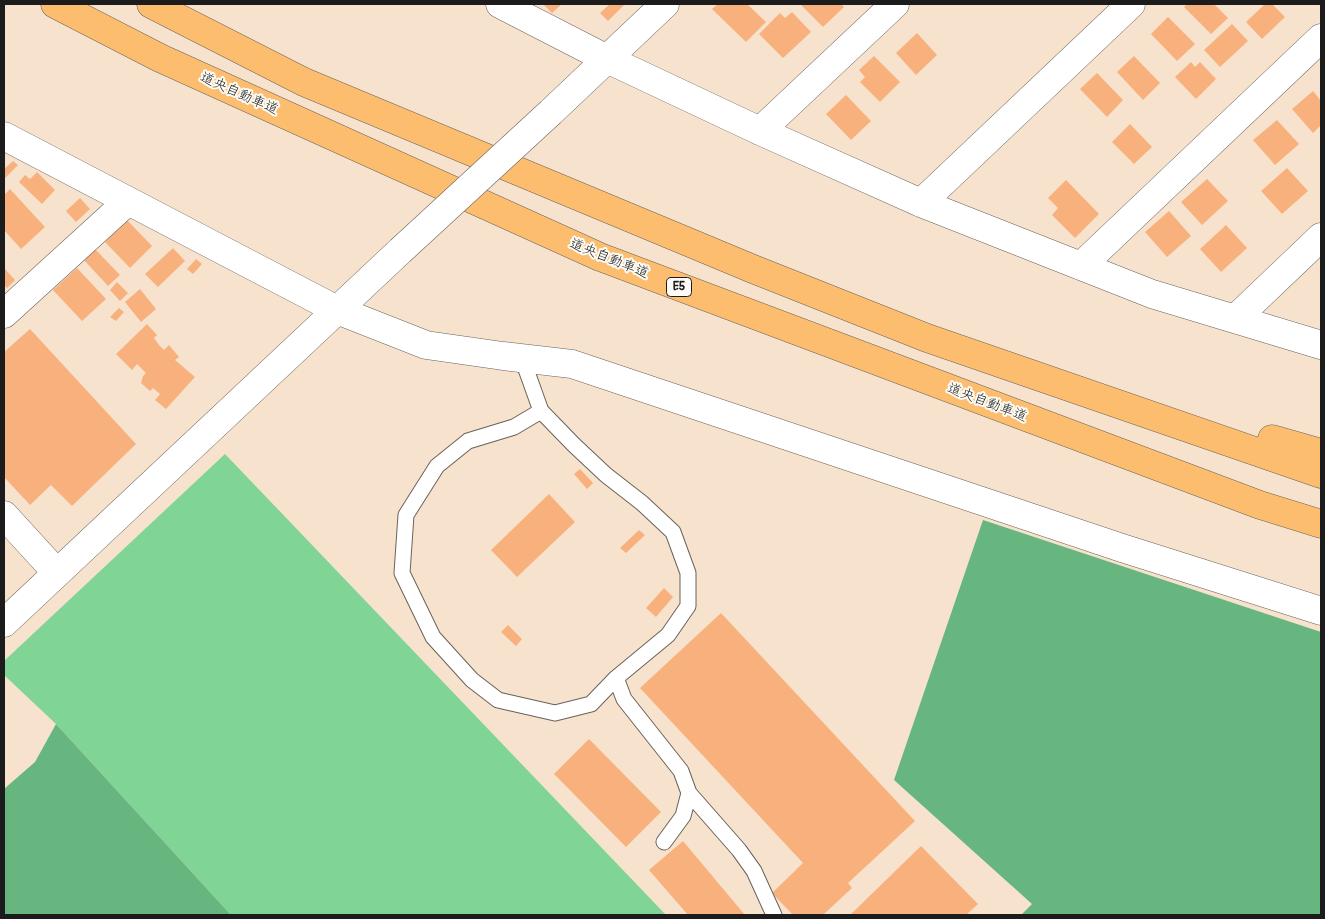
<!DOCTYPE html>
<html>
<head>
<meta charset="utf-8">
<style>
	body { margin:0 }
	#map { position:relative; width:1325px; height:919px; overflow:hidden; background:#f7e3cd; font-family:Pangolin,sans-serif }
	canvas { display:block }
	.frame { position:absolute; inset:0; border:5px solid #1c1c1c; pointer-events:none }
</style>
</head>
<body>
<div id="map">
<canvas width="1325" height="919"></canvas>
<div class="frame"></div>
</div>
<script>
const context = document.querySelector('canvas').getContext('2d');
context.lineJoin = 'round';
function paint(path, color) { context.fillStyle = color; context.fill(path, 'evenodd'); }
function trace(path, color, width, dash) { context.strokeStyle = color; context.lineWidth = width; context.lineCap = dash ? 'butt' : 'round'; context.setLineDash(dash || []); context.stroke(path); }
function label(font, color, halo, rows, align = 'center') {
  context.font = font + ' Pangolin,"Klee One",sans-serif'; context.lineWidth = 4; context.setLineDash([]); context.textBaseline = 'middle'; context.strokeStyle = halo; context.fillStyle = color; for (const [text, x, y, turn = 0] of rows) {
    context.save(); context.translate(x, y); context.rotate((+turn || 0) * Math.PI / 180); context.textAlign = isNaN(turn) ? turn : align; if (halo) context.strokeText(text, 0, 0); context.fillText(text, 0, 0); context.restore();
  }
}
const green = new Path2D(`
	M225,454l441,461h-435l-175,-191 -52,-49v-14z`);
const forest = new Path2D(`
	M983,520l338,112v283h-300l11,-11 -138,-124z
	M56,724l175,191h-227v-126l31,-27z`);
const building = new Path2D(`
	M543,4h19l-10,9z
	M610,4h12l2,1 -16,16 -8,-8z
	M718,4h29l19,18 -20,20 -34,-33z
	M800,4h41l3,3 -21,20z
	M1187,4h27l14,14 -17,16 -27,-27z
	M1265,4h7l13,13 -23,22 -16,-17z
	M792,12l19,20 -28,26 -24,-24 21,-21 5,5z
	M1168,17l27,27 -18,17 -26,-27z
	M1232,24l16,17 -28,26 -16,-17z
	M917,33l20,22 -21,20 -20,-22z
	M874,56l26,26 -20,20 -20,-20 5,-5 -6,-7z
	M1134,56l26,27 -17,17 -26,-28z
	M1191,62l4,5 5,-5 16,17 -20,20 -21,-22z
	M1097,73l26,27 -16,17 -27,-28z
	M1313,91l8,10v24l-8,8 -21,-24z
	M846,95l25,26 -20,19 -25,-26z
	M1277,120l22,24 -24,21 -22,-25z
	M1130,124l22,23 -18,17 -22,-22z
	M13,161l5,4 -14,14v-10z
	M1287,168l21,23 -26,23 -21,-23z
	M37,172l18,18 -13,14 -23,-22 6,-7 5,4z
	M1207,179l21,22 -26,24 -21,-23z
	M1066,180l33,34 -24,24 -23,-23 6,-7 -10,-10z
	M10,189l35,38 -24,22 -17,-19v-35z
	M80,198l10,11 -14,13 -10,-11z
	M1169,211l22,25 -24,21 -22,-25z
	M127,220l25,26 -22,22 -25,-26z
	M1226,225l21,23 -26,24 -21,-23z
	M94,248l26,27 -12,11 -25,-27z
	M173,248l12,13 -27,26 -13,-13z
	M196,259l6,5 -9,10 -6,-5z
	M4,268l11,12 -8,8 -3,-3z
	M77,268l29,31 -24,22 -29,-31z
	M117,282l11,11 -8,8 -10,-11z
	M140,289l16,20 -15,13 -16,-20z
	M119,308l5,4 -8,9 -6,-4z
	M147,324l10,11 -3,3 5,7 5,5 5,-5 10,12 -4,3 20,17 -29,32 -11,-9 5,-6 -7,-6 -3,3 -9,-8 2,-7 3,-3 -9,-9 -5,6 -16,-16z
	M30,329l106,115 -64,62 -21,-21 -21,20 -26,-28v-125z
	M580,469l13,14 -6,6 -13,-15z
	M549,494l26,28 -58,55 -26,-27z
	M639,530l6,5 -19,18 -6,-5z
	M664,588l9,9 -17,20 -10,-9z
	M721,613l194,208 -67,62 4,5 -29,27h-30l-21,-22 31,-30 -163,-175z
	M508,625l14,14 -6,7 -15,-14z
	M589,739l72,73 -35,35 -72,-73z
	M683,841l62,74h-57l-39,-45z
	M921,846l57,58 -12,11h-116z`);
const lane = new Path2D(`
	M522,358l19,53 33,34 32,30 36,28 31,29 15,41v33l-20,29 -52,43 -25,26 -36,9 -57,-13 -26,-20 -39,-43 -31,-64 4,-58 31,-49 31,-25 46,-14 27,-16
	M616,678l8,21 57,72 8,22 -6,23 -19,26
	M689,793l50,57 15,21 20,44`);
const street = new Path2D(`
	M500,4l107,55 153,72 161,72 231,91 169,51
	M551,112l114,-108
	M760,131l135,-127
	M4,136l333,174 89,35 77,11 69,8 550,184 199,63
	M921,203l210,-199
	M1081,266l240,-228
	M4,314l123,-112
	M1235,319l86,-82
	M4,515l53,58
	M4,623l396,-372`);
const highway = new Path2D(`
	M55,4l105,54 440,199 660,248 61,19
	M151,4l153,78 449,187 174,69 394,136
	M1272,439l49,14`);
const streetBridge = new Path2D(`
	M400,251l151,-139`);
const shields = [
	[679,287,25]
];
const shieldNames = [
	["E5",679,287]
];
const streetNames = [
	["道央自動車道",239,94,24],
	["道央自動車道",609,259,22],
	["道央自動車道",987,403,21]
];
paint(green, '#80d496');
paint(forest, '#68b67f');
paint(building, '#f8b17c');
trace(lane, '#69625a', 17);
trace(street, '#69625a', 29);
trace(highway, '#69625a', 29);
trace(lane, '#fff', 15);
trace(street, '#fff', 28);
trace(highway, '#fcbd6f', 28);
trace(streetBridge, '#69625a', 29, []);
trace(streetBridge, '#fff', 28);
for (const [x, y, w] of shields) { const box = new Path2D(); box.roundRect(x - w / 2, y - 9.5, w, 19, 4); context.fillStyle = '#fdfcf7'; context.fill(box); trace(box, '#1c1c1c', 1); }
label('bold 12px', '#1c1c1c', null, shieldNames);
label('14px', '#1c1c1c', '#fdfcf7', streetNames);
</script>
</body>
</html>
